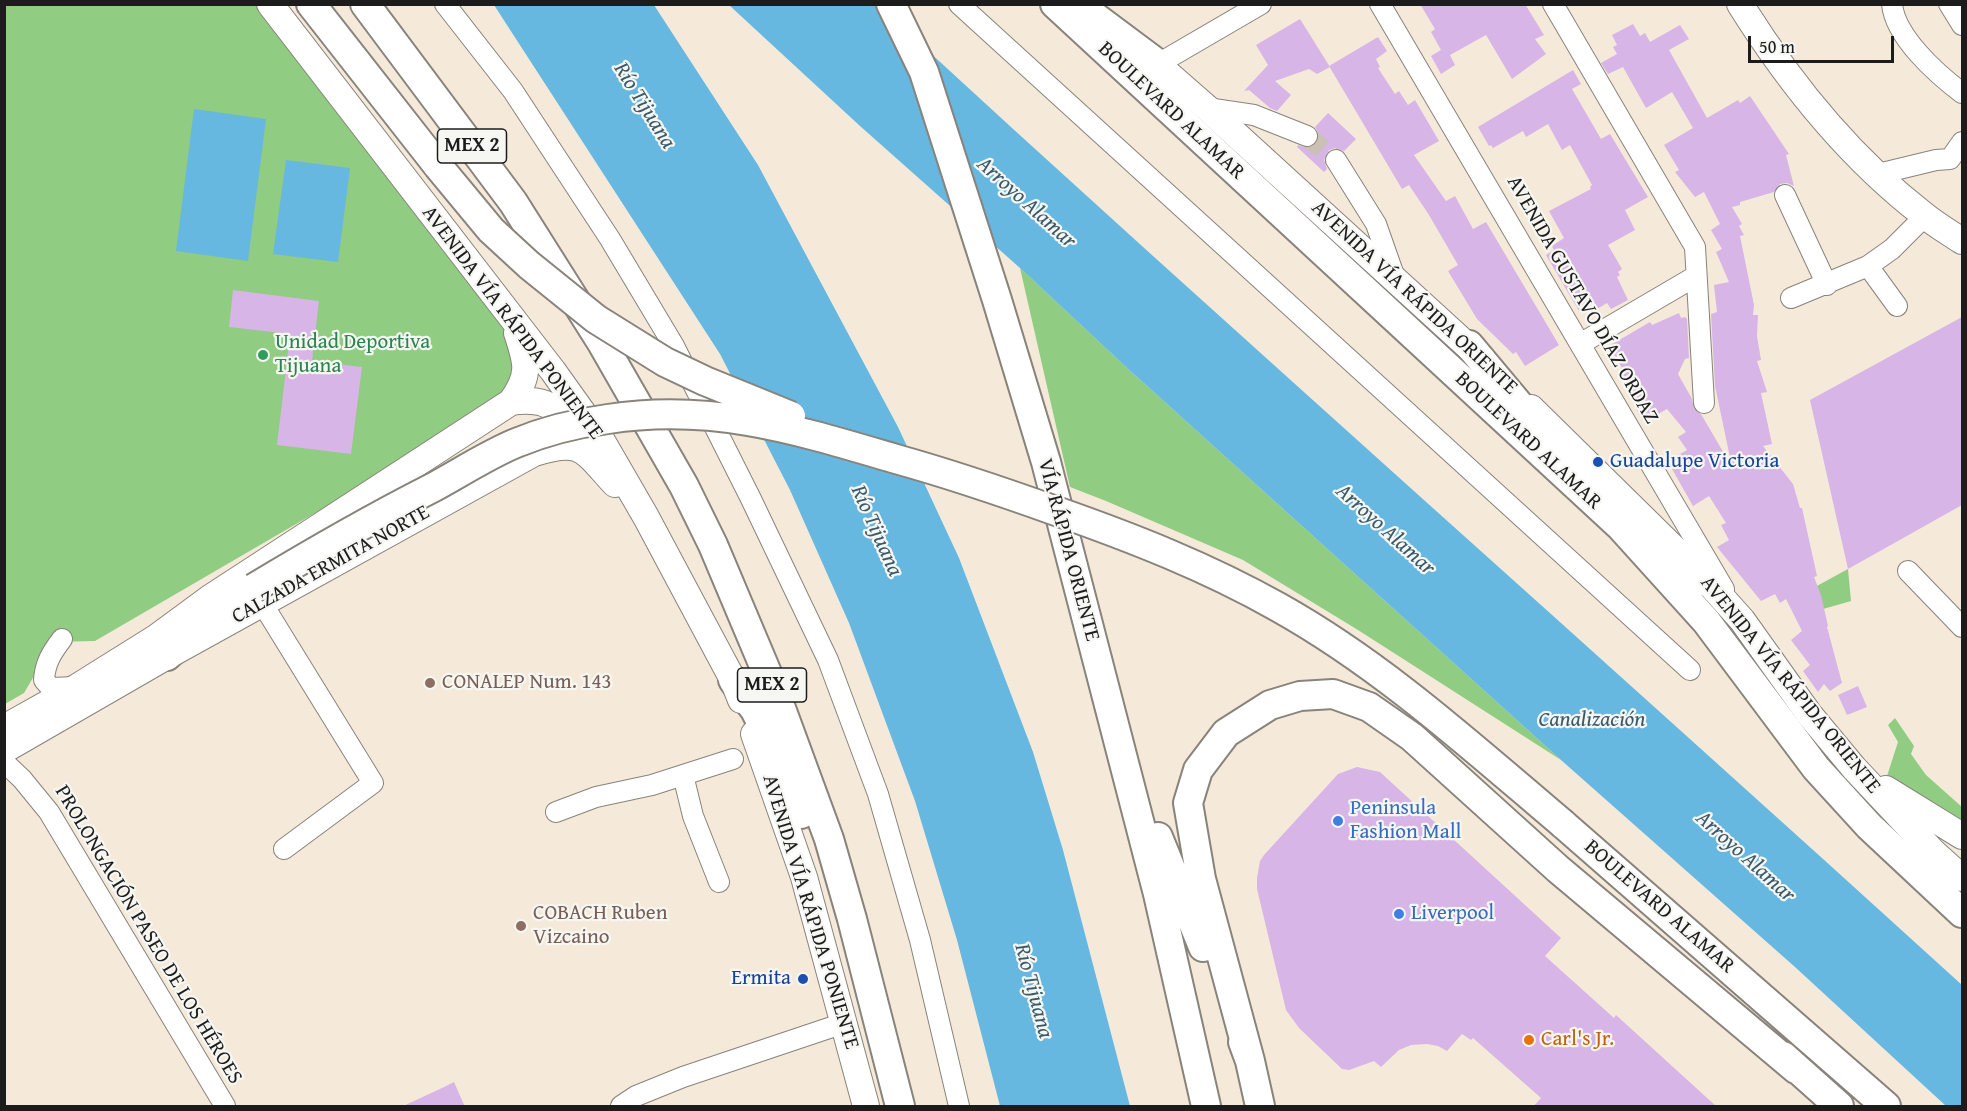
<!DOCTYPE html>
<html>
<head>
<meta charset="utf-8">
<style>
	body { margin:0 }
	#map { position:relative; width:1967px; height:1111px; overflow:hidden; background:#f5eada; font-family:"Gentium Book Plus",serif }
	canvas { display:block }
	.frame { position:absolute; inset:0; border:6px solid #1c1c1c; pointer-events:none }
	.scale { position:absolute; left:1748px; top:36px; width:146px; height:27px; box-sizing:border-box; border:3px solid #1c1c1c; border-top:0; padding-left:8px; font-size:18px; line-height:21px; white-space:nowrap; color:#1c1c1c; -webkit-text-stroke:4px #f6f6f2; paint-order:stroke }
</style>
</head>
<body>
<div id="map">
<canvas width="1967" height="1111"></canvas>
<div class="frame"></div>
<div class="scale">50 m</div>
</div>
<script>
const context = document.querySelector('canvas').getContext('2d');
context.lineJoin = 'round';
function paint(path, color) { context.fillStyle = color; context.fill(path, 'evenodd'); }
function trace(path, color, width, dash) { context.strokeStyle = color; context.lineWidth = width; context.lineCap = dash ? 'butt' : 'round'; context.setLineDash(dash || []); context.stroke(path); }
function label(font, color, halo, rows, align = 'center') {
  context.font = font + ' "Gentium Book Plus",serif'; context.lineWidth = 4.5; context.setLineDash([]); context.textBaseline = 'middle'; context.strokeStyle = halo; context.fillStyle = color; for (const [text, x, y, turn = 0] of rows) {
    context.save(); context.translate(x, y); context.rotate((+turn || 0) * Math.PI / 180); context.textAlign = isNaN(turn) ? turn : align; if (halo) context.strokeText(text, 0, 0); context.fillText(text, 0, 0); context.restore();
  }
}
const green = new Path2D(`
	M5,5h258l256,340 -8,54 -416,242 -41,1 -30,51 -19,11z
	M1020,268l106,99 435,393 -203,-130 -115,-70 -137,-59 -36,-14z
	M1848,569l3,32 -28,8 -8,-22z
	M1895,718l19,28 -3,8 15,21 36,32v19l-75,-50 11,-34 -10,-17z`);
const water = new Path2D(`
	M494,5h160l104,160 140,262 61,131 74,194 30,98 67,256h-130l-43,-166 -42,-139 -66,-178 -59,-133 -70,-136z
	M729,5h149c358,330 724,652 1084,980v121h-16l-151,-139 -234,-207 -435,-393 -106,-99 -160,-142z
	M194,109l72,10 -18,142 -72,-10z
	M286,160l64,8 -12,94 -65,-8z`);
const building = new Path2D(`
	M1420,4h105l19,31 -9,4 11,15 -34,25 -26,-44 -36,20 5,10 -14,9 -10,-18 10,-6 -10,-18 4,-3z
	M1300,19l30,48 -13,7 -8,-5 -34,12 16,14 -14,16 -7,-3 -21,-18 -5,1 24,-26 -12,-20z
	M1633,24l7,12 5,-3 5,9 30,-17 9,14 -20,11 38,68 31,-18 2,3 10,-7 39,58 -3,1 8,31 -7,-3 -7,1 -6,8 -34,10v3l-8,2 10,17 -3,2 5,9 -4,1 14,69 -1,10h5l-1,21 4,24 -4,1 10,31 -6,1 11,51 -9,2 30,38 7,24h2l15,68 -3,1 7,18 7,31 -1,1 15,56 -12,8 -6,-7 -6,8 -15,-21 7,-6 -19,-25 11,-9 -16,-32 -6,4 -5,-9 -14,7 -44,-54 12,-7 -8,-15 5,-2 -17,-27 -16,10 -21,-37 3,-1 -5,-8 17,-10 -9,-13 8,-5 -19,-23 -23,13 -8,-13 5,-4 -19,-30 3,-2 -16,-27 41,-24 2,3 27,-12 2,5 4,-1 2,2 2,39 -4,1 -7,15 14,25 2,10 7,5 31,53 -17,-81 -4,-72 6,-2 -3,-27 15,-3 -13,-30 6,-3 -11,-19 9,-6 -16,-32 -9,5 -20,-25 4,-2 -15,-25 29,-17 -21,-36 -26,16 -23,-41 -15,7 -7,-11 16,-9 -4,-7 4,-2 -5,-10z
	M1378,37l9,14 -11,8 4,8 -2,1 17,26 4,-3 9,14 7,-5 24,41 -25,14 32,46 9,-5 18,33 13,-7 73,123 -34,21 -9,-14 -3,2 -36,-35 -29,-48 10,-6 -29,-50 -20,-30 -7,4 -73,-123z
	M1573,70l8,14 -9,5 29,50 9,-5 38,63 -23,13 10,20 -27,15 14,24 -4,3 2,3 -3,2 11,23 -17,9 -4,-6 -10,6 -3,-6 -15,8 -33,-56 8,-5 -2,-4 12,-8 -15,-27 42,-22 -1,-2 2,-2 -22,-40 -8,5 -14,-26 -22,13 -3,-6 -30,17 -2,-3 -2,1 -11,-19z
	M1328,113l28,26 -12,12 -8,-3 -7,2 -5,10 3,9 -3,3 -27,-25 1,-2 10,3 7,-3 4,-10 -4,-8z
	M233,290l86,11 -7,60 50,6 -11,87 -74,-9 13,-111 -61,-7z
	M1962,317v188l-114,64 -38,-169z
	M1858,686l9,21 -20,8 -9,-20z
	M1357,767l23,5 181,166 -16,18 69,62 2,-3 101,92h-184l8,-9 -68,-60 -2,2 -9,-6 -15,17 -9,-5 -11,-2 -16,1 -12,5 -18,17 -7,-6 -25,9 -7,-1 -43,-41 -13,-18 -29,-121v-11l3,-17 4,-6 74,-81z
	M454,1082l11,25h-64l41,-19z`);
const minorTunnel = new Path2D(`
	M1307,136l29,24`);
const minor = new Path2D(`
	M445,4l68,87 97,148 64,107 77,153 77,161 50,134 42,146 39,166
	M959,4l731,666
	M1380,4l344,585
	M1553,4l142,243 9,156
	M1892,4c3,33 45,70 70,89
	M1949,4l13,21
	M1158,64l103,-60
	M1207,108l47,7 53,21
	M1336,160l40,64 19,54
	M1878,174l58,-14 14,-1 12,-17
	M1785,195l42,90
	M1868,266l29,40
	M1791,298l77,-32 24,-17 33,-33
	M1580,344l116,-68
	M1908,571l54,56
	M262,603l111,180 -89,66
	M62,639c-10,13 -17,24 -18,41l7,8 26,-1
	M4,762l18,17 27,33 176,294
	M683,775l10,41 26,66
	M556,812l40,-15 56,-12 81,-26
	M621,1106l15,-10 47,-19 161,-54`);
const major = new Path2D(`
	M270,4l283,367 45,63 48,83 87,163 8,20
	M1740,4c50,80 110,154 184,211 12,10 26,18 38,26
	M1143,52l64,56 275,251
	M511,402c35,-6 65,8 32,43
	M1531,408l178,175 33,37 67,94 45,54 79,84 29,26
	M4,728l73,-41 80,-50 53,-39 301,-196c20,-27 16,-39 6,-69
	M754,734l50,143 62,229
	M4,750l163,-94 367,-203c49,-15 49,-3 81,31
	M1886,789l76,47`);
const highway = new Path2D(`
	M311,4l127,162
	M365,4l148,198 89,141 82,143 29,59 62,147 54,147 23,80 48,187
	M891,4l33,68 73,228 49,162 112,432 48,212
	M1055,4l566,523 85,94 110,147 53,58 93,87
	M1083,8l75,56
	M1469,345l72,86
	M1653,547l56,36
	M167,656l33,-32 54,-36
	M733,680l22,30 19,38 27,66
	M1563,824l323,282
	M1158,837l45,110
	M1243,1042l7,19 10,45
	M1783,1056l56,50
	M1250,1061l-49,-182 -13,-76 10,-33 28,-37 44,-28 30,-9 33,-2 36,13 43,30 146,132 238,200`);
const highwayBridge = new Path2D(`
	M438,166l53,64 38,35 67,54 69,43 40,19 86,35
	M254,588c58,-35 117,-69 178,-100 28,-15 55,-33 84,-45 29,-12 62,-20 92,-24 105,-16 189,11 288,40 54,15 107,33 160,52 77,27 151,56 222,96 104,58 194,140 285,217`);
const markers = [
	[263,355,6,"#2e9e5b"],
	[1598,462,6,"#1a4fb4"],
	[430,683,6,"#8d6e63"],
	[1338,821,6,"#3f7fe0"],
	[1399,914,6,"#3f7fe0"],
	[521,926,6,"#8d6e63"],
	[803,979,6,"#1a4fb4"],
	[1529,1040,6,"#e8710a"]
];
const shields = [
	[472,146,69],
	[772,685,69]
];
const shieldNames = [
	["MEX 2",472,146],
	["MEX 2",772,685]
];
const streetNames = [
	["BOULEVARD ALAMAR",1171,111,43],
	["AVENIDA VÍA RÁPIDA ORIENTE",1414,298,43],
	["AVENIDA GUSTAVO DÍAZ ORDAZ",1582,300,60],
	["AVENIDA VÍA RÁPIDA PONIENTE",512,323,53],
	["BOULEVARD ALAMAR",1528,441,43],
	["VÍA RÁPIDA ORIENTE",1068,550,75],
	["CALZADA ERMITA NORTE",331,565,-29],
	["AVENIDA VÍA RÁPIDA ORIENTE",1790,685,51],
	["BOULEVARD ALAMAR",1659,907,41],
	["AVENIDA VÍA RÁPIDA PONIENTE",810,912,73],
	["PROLONGACIÓN PASEO DE LOS HÉROES",148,935,59]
];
const leisureNames = [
	["Unidad Deportiva",275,343],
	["Tijuana",275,367]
];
const transitNames = [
	["Guadalupe Victoria",1610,462],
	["Ermita",791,979,"right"]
];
const educationNames = [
	["CONALEP Num. 143",442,683],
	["COBACH Ruben",533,914],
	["Vizcaino",533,938]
];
const shopNames = [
	["Peninsula",1350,809],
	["Fashion Mall",1350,833],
	["Liverpool",1411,914]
];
const foodNames = [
	["Carl's Jr.",1541,1040]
];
const waterNames = [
	["Río Tijuana",644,106,58],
	["Arroyo Alamar",1026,203,42],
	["Arroyo Alamar",1385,530,42],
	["Río Tijuana",876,531,66],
	["Canalización",1592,720],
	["Arroyo Alamar",1745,857,42],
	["Río Tijuana",1033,991,75]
];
paint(green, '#90cc81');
paint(water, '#66b8e1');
paint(building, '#d7b5e6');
trace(minorTunnel, '#cac1b4', 20, [20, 10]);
trace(minor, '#88837b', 22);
trace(major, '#88837b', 28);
trace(highway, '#88837b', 32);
trace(minor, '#fff', 20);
trace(major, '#fff', 26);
trace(highway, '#fff', 28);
trace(highwayBridge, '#88837b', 32, []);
trace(highwayBridge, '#fff', 28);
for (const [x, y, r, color] of markers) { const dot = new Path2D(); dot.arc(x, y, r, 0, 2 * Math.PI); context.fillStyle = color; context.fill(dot); trace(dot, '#f6f6f2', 2); }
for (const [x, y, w] of shields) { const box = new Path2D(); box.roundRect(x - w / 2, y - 17, w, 34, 4.5); context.fillStyle = '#f6f6f2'; context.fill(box); trace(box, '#1c1c1c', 1.5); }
label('bold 20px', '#1c1c1c', null, shieldNames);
label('21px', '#1c1c1c', '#f6f6f2', streetNames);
label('21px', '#27864d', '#f6f6f2', leisureNames, 'left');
label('21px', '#164399', '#f6f6f2', transitNames, 'left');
label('21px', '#785e54', '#f6f6f2', educationNames, 'left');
label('21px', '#366cbe', '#f6f6f2', shopNames, 'left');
label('21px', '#c56008', '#f6f6f2', foodNames, 'left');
label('italic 22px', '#3a5a6b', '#f6f6f2', waterNames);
</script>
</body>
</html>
